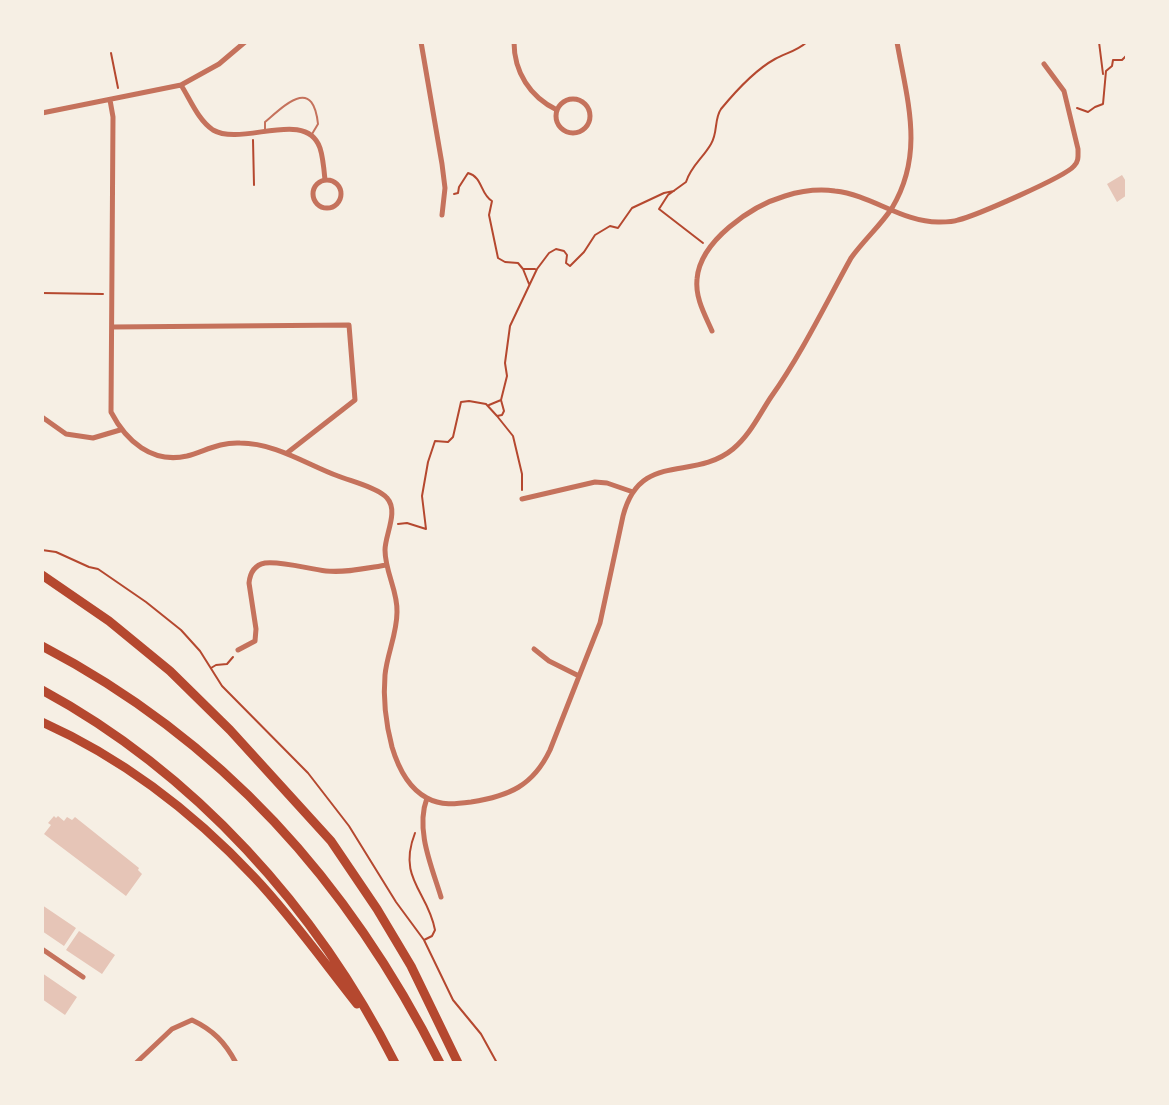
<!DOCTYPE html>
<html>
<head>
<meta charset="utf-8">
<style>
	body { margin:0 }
	#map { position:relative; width:1169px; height:1105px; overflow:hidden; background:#f6efe4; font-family:Signika,sans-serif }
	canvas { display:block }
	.frame { position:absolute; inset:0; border:44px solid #f6efe4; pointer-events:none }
</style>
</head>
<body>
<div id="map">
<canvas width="1169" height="1105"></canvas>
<div class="frame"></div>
</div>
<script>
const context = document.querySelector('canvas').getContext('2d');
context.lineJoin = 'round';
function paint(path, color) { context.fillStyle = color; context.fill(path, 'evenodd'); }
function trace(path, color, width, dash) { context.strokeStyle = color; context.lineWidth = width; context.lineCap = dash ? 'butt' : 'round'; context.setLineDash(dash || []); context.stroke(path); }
const building = new Path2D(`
	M1122,175l5,8v12l-10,7 -10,-18z
	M54,816l2,2 2,-2 6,5 3,-4 5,3 3,-3 64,51 -1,2 4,4 -16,22 -82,-62 7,-9 -3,-2z
	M42,905l34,23 -12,18 -22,-15z
	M79,931l36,24 -13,19 -36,-24z
	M42,973l35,24 -12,18 -23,-16z`);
const path = new Path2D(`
	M1099,42l4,32
	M111,53l7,35
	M1077,108l11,4 7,-5 8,-3 3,-33 6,-5 1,-6h9l5,-5
	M253,140l1,45
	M454,194l4,-1 1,-6 9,-14c15,4 12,21 24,28l-3,14 9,43 7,4 13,1 5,6 6,15
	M703,243l-44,-34 9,-14 18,-13c5,-16 17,-24 25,-38 7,-11 3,-25 10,-35 14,-17 34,-39 54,-50 11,-6 22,-8 32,-17
	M523,269h12
	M42,293l61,1
	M489,405l12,-5
	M497,416l16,20 9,38v16
	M398,524l9,-1 19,6 -4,-33 6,-34 7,-21 13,1 5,-5 8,-35 8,-1 17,3 11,12 5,-1 2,-4 -3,-11 6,-24 -2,-13 5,-37 27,-57 12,-16 7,-4 8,2 3,4 -1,8 4,3 14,-14 11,-17 15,-9 8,2 14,-20 32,-15 10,-2
	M42,550l14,2 33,15 9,2 48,33 35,28 19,21 22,35 86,87 41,53 47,76 28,38 29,60 28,34 16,29
	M211,668l5,-3 11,-1 6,-7
	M415,833c-18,46 13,58 20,97l-3,6 -8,4`);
const service = new Path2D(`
	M265,130v-8c20,-17 48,-46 53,2l-6,10`);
const minor = new Path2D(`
	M421,42l21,122 3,24 -3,27
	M514,42c0,30 16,55 43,68
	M181,85c9,14 17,35 32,45 29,17 93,-22 107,18 3,9 4,21 5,32
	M556 116a17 17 0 1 1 34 0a17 17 0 1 1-34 0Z
	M110,100l3,17 -2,295c15,29 41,52 76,44 18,-5 33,-14 53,-13 35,0 66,21 98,33 12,5 41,12 49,22 12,13 -2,37 -2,52 0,22 13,41 12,62 0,22 -10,42 -12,63 -2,23 1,49 7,72 6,20 16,41 35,51 14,8 29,6 44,4 38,-6 62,-16 79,-52l50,-127 23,-107c17,-66 70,-34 110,-67 17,-14 26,-34 38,-52 31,-44 54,-92 80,-139 13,-18 29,-32 41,-50 33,-55 15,-108 5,-166
	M42,113l139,-28 38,-21 26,-22
	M313 194a14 14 0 1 1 28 0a14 14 0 1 1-28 0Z
	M112,327l237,-2 6,75 -68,53
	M712,331c-7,-16 -17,-33 -15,-52 3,-38 54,-73 88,-83 16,-5 35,-7 50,-5 37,4 68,32 105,31 6,0 13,0 18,-2 17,-4 107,-43 116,-54 5,-5 4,-10 4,-17l-14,-58 -20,-27
	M42,417l24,17 27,4 27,-8
	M522,499l73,-17 12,1 26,9
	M534,649l15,12 30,15
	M238,650l17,-9 1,-12 -7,-46c1,-10 6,-18 16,-20 18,-2 43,6 61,8 20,2 41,-3 61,-6
	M427,798c-12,32 5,69 14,99
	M42,949l41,28
	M136,1063l36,-34 20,-9c21,10 33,22 44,43`);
const motorway = new Path2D(`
	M42,575l67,46 61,50 60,59 101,111 46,68 34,57 47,97
	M42,646c180,94 307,236 398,417
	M42,690c153,83 275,219 353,373
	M42,722c80,36 152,91 212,155 37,39 69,84 103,127`);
paint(building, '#e6c5b7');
trace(path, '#b5482f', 2);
trace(service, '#c5725c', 2);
trace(minor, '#c5725c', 5);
trace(motorway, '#b5482f', 9);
</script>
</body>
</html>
